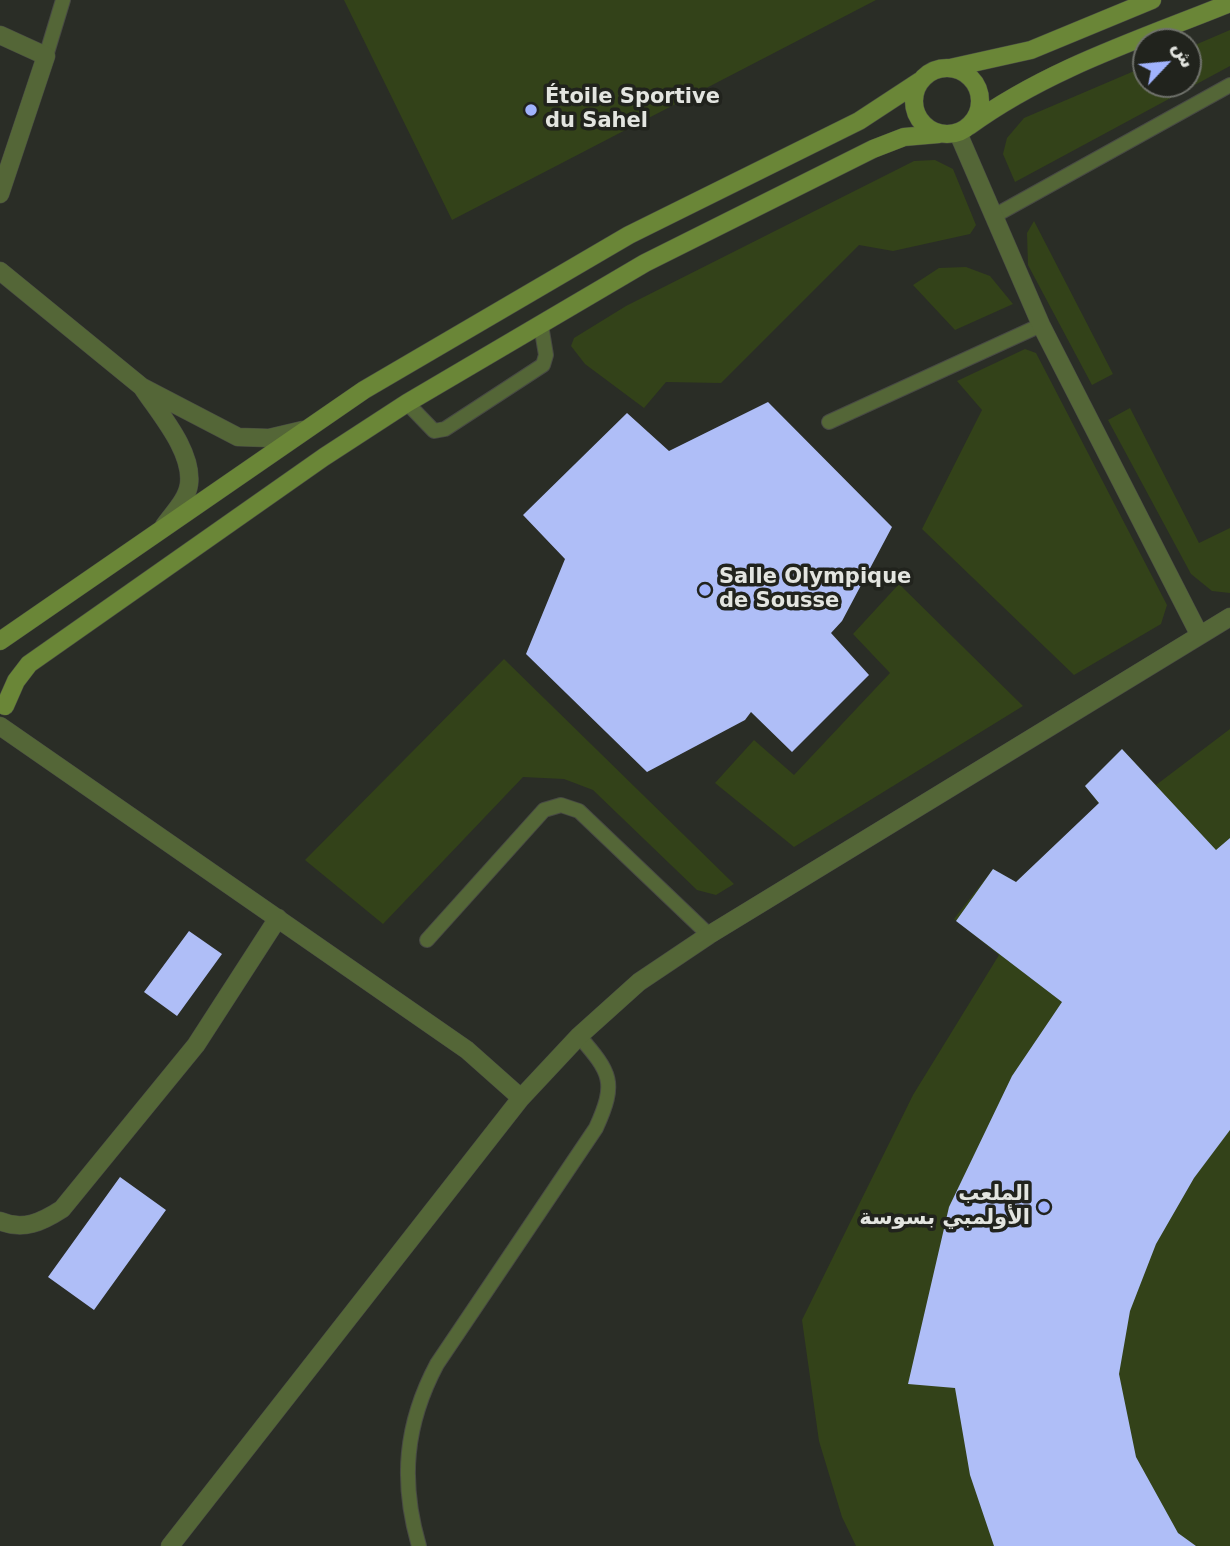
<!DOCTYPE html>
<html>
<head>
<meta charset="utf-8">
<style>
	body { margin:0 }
	#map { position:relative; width:1230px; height:1546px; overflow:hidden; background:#2a2d26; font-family:"DejaVu Sans",Cairo,sans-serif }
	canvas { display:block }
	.north { position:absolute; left:1132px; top:28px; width:70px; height:70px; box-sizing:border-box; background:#21231d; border:2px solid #6f716b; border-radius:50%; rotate:64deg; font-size:19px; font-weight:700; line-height:28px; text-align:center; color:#e3e5e0 }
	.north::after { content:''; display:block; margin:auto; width:24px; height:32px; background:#a1b3fd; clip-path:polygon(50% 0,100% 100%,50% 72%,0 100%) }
</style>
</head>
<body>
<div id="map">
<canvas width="1230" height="1546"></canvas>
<div class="north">ش</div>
</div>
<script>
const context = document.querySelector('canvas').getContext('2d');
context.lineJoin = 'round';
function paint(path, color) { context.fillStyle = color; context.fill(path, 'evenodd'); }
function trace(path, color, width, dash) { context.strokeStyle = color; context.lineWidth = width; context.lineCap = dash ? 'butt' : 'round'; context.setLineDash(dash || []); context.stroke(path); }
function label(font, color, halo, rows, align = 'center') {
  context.font = font + ' "DejaVu Sans",Cairo,sans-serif'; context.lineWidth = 7; context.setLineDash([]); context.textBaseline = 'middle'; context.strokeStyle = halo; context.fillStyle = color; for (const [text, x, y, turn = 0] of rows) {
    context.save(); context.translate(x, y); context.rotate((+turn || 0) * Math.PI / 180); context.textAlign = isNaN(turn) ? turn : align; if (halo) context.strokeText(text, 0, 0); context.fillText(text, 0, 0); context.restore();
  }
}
const green = new Path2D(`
	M344,0h532l-424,220z
	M1230,30v36l-215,116 -12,-28 4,-16 17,-20 122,-52v18h42v-36z
	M935,160l18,9 23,56 -6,9 -77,17 -34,-6 -138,138 -55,-1 -22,26 -59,-44 -14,-18 3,-8 52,-32 288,-145z
	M1034,221l79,153 -21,11 -64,-120 -1,-32z
	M966,267l24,9 23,28 -58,26 -42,-45 26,-17z
	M1025,349l11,4 131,252 -6,19 -87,51 -152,-146 60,-119 -25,-29z
	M1130,408l69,135 31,-15v65l-18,-2 -21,-17 -83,-154z
	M899,584l124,122 -229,141 -79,-64 39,-43 40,35 96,-102 -37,-39z
	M504,659l230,225 -18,11 -19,-5 -104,-100 -29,-11 -41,-2 -140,147 -78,-64z
	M1230,729v817h-374l-14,-29 -23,-76 -17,-121 111,-225 86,-140 -45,-36 39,-50 23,13 83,-78 -14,-18 37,-37 34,36z`);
const building = new Path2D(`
	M768,402l124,125 -50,94 -11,12 38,42 -77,77 -41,-40 -6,8 -98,52 -121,-118 39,-95 -42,-44 104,-102 42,38z
	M1122,749l94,101 14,-12v292l-36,48 -38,66 -26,67 -11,63 17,83 42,76 18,13h-202l-24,-71 -15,-87 -47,-4 41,-177 63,-131 50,-74 -106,-81 37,-52 23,13 83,-79 -14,-17z
	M189,931l33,23 -45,62 -33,-24z
	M120,1177l46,33 -72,100 -46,-33z`);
const service = new Path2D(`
	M46,56l17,-56
	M994,216l236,-131
	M407,403l27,28 11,-2 98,-64 3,-10 -5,-30
	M829,422l212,-97
	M427,940l117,-130 17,-5 18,6 130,124
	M419,1546c-19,-65 -14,-122 18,-182l159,-236c21,-46 15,-55 -17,-92`);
const minor = new Path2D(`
	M0,35l46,21 -46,138
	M958,133l83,192 158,309
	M0,271l142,116
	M164,526c9,-13 23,-26 25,-42 4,-33 -30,-71 -47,-97l96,50 31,1 34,-8
	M0,726l467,324 54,48
	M0,1221c23,10 42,1 62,-12l134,-164 82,-127
	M170,1546l351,-448 58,-62 60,-54 70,-47 521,-318`);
const secondary = new Path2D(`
	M950,68l81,-18 121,-50
	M914 101a33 33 0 1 1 66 0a33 33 0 1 1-66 0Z
	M969,126c78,-57 172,-87 261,-123
	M0,641l364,-251 265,-155 230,-114 61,-40
	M5,706l11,-25 13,-17 295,-207 83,-54 238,-140 228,-114 31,-12 35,-3`);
const markers = [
	[531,110,7,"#a1b3fd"],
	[705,590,7,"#a1b3fd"],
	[1044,1207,7,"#a1b3fd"]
];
const poiNames = [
	["Étoile Sportive",545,98],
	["du Sahel",545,122],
	["Salle Olympique",719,578],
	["de Sousse",719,602],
	["الملعب",1030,1195,"right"],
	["الأولمبي بسوسة",1030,1219,"right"]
];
paint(green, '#334219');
paint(building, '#afbef7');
trace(service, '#484a44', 16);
trace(minor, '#484a44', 19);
trace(secondary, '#484a44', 19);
trace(service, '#546637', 14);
trace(minor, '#546637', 18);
trace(secondary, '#6a8637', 18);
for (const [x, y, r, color] of markers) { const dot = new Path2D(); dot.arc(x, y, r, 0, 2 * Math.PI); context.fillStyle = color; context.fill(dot); trace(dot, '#21231d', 2.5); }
label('bold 21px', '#e3e5e0', '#21231d', poiNames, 'left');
</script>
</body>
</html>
